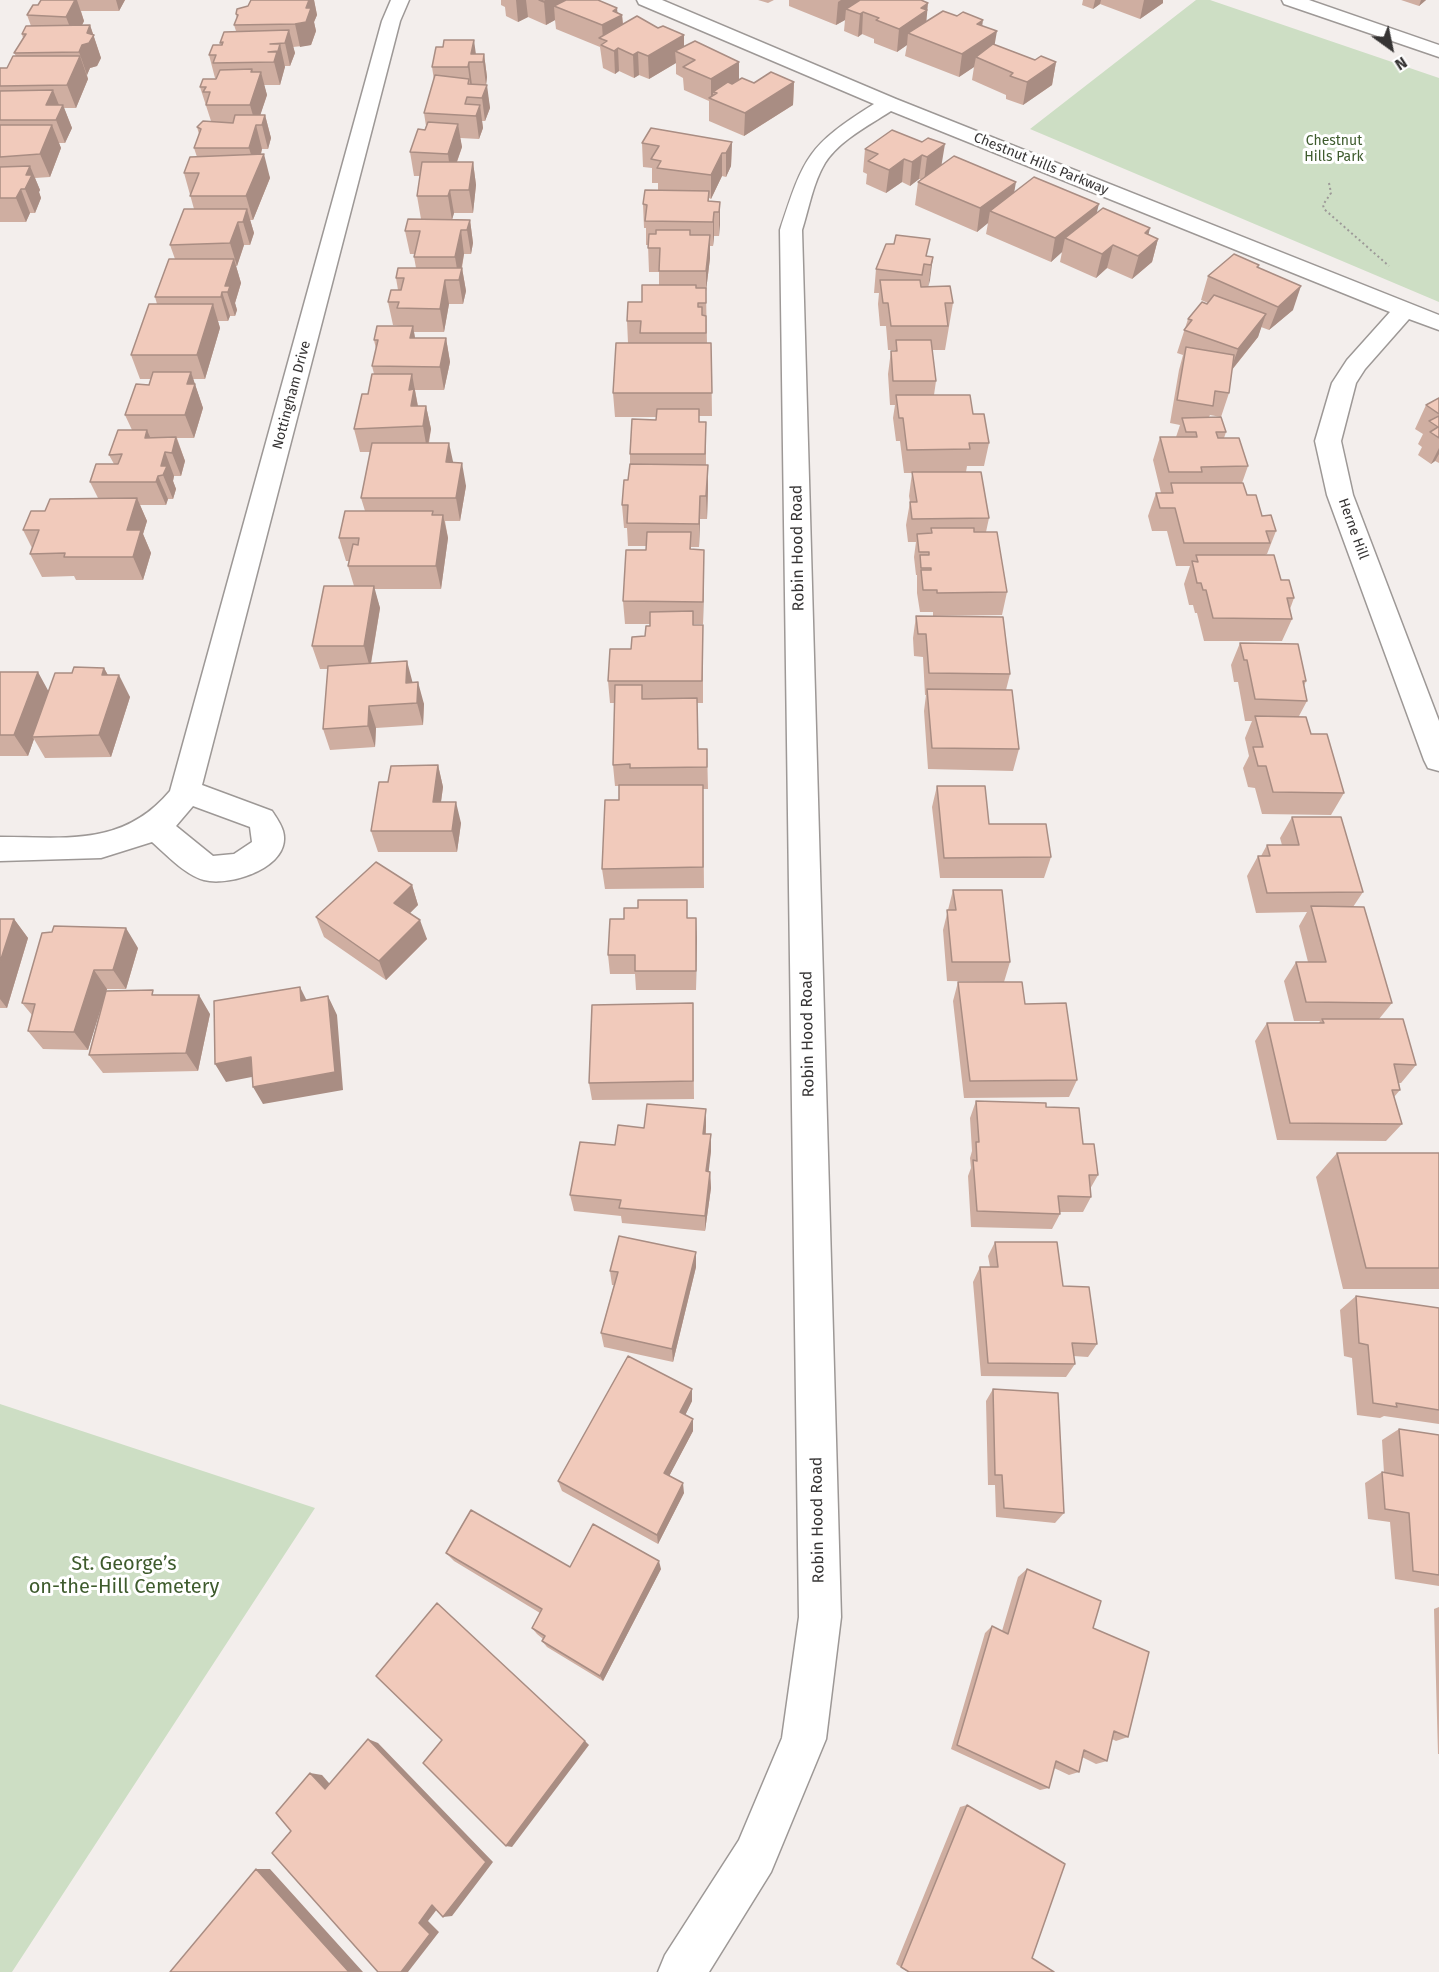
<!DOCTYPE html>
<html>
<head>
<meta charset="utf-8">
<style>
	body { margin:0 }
	#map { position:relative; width:1439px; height:1972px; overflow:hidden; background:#f3eeec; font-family:"Fira Sans",sans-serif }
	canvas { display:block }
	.north { position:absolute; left:1361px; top:18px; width:60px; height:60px; -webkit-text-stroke:4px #fff; paint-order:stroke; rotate:147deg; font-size:16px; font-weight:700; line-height:24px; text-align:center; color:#363434 }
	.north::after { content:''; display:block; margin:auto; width:21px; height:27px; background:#363434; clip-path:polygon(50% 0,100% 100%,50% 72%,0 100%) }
</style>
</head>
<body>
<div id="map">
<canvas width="1439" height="1972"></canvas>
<div class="north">N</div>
</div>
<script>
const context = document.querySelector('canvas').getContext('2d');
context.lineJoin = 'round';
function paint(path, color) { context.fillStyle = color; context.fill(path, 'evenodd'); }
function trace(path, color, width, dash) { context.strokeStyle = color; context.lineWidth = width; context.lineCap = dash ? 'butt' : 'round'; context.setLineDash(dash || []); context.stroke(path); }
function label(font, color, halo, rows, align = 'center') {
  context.font = font + ' "Fira Sans",sans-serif'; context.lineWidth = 6; context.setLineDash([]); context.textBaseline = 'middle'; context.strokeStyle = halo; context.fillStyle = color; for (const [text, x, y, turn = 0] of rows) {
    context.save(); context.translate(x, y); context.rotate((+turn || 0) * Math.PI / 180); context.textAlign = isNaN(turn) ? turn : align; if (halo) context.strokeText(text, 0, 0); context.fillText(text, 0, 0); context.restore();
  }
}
const green = new Path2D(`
	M1196,0h14l229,78v224l-409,-173z
	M0,1404l315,104 -303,464h-12z`);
const path = new Path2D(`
	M1329,183l2,10 -8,12 1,4 65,57`);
const minor = new Path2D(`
	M391,0h18l-9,21 -198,764 70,26c4,6 9,13 11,20 10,36 -53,56 -79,49 -19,-5 -37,-25 -52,-38l-51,16 -101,3v-24c66,0 123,10 170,-46l212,-770zM193,806l57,21 2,15 -18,12 -21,2 -37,-30z
	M637,0h25l234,99 543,216v15l-30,-11 -44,50 -9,14 -15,58 12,54 86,226v50l-11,-3 -4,-8 -97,-265 -12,-54 17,-58 15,-23 43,-48 -499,-201c-23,15 -51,29 -66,52 -12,20 -16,45 -23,67l39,1387 -15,122 -55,133 -62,100h-51l7,-17 74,-115 43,-102 17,-121 -19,-1387c24,-73 27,-84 94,-126l-235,-100z`);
const major = new Path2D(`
	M1282,0h27l130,45v12l-155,-53z`);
const wall = new Path2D(`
	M41,0h84l-6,11h-38l3,10 -2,4h8l11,33 -4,8 -7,2 -3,7 1,4 -12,29h-12l8,20 -7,15h-6l2,5 -11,29 -15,1 5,12 -1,2 2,6 -6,15h-5l-4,9h-26v-154h7l9,-12 -2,-3 9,-15 -1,-4 9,-8 -4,-11 11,-10z
	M251,0h63l3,15 -3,7 2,9 -5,14 -18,2 2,6 -5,13h-5l-5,19h-16l3,10 -7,20h5l6,23 -3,11h-6l-1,6 9,23 -17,42h-3l4,13 -4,12h-6l-7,21h-1l5,17 -6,20 2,7 -2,6h-5l-2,5h-10l2,7 -15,51h-12l10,29 -9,30h-17l8,23 -4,15h-7l-1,5 3,8 -3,10h-5l-2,6h-26l7,16 -4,13 8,19 -8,27h-67l-2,-4 -32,1 -12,-23 2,-6 -9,-18 22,-19 53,-13 -8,-16 24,-18 -5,-9 23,-25 -7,-15 24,-30 2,-6h-11l-9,-24 26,-51 -2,-7 20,-38 -5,-14 24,-36 -10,-36 13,-16 -3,-9 5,-14 -2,-7 14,-6 -11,-34 16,-8 1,-1h-2l-6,-23 12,-10 -1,-2 16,-12 -2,-6 3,-6 -1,-5 12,-8z
	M501,0h97l24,15 1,9 35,4 26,7v12l55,32 15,4 40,-1 -1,23 -49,31 -35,-15v-20l-25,-11 -1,-12 -7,-4v-11l-27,16 -10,-4 -5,3 -15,-7 -4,3 -12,-6 -3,-21 -44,-18 -1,-9 -9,5 -18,-8 -10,5 -12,-6 -1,-9 -4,-2z
	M758,0h16l-6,3z
	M789,0h132l5,22 56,4 13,19 40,15 21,2 -4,23 -29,20 -17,-6v-4l-34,-15 2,-13 -15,10 -54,-21 2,-11 -10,7 -23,-9v-4l-12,-5 -4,3 -14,-6 1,-11 -9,5 -47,-19z
	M1083,0h80v3l-23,16 -40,-15 -7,5 -11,-4z
	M1401,0h25l-7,6z
	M475,54h9l3,23 -1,8 4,23 -5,13h-3l1,7 -4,11 -19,-1 2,9 -5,15h16l3,23 -3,28h-19l-2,6 18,1 3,23 -2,11h-7l-2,14 4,23 -3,13h-14l-5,28h-30l1,6h31l4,24 -6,28h-29l3,16h8l5,23 -2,14 24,19 13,24 -6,35h-15l3,17 -7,51h-67l6,19 -9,56 41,18 12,22 -1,21 -47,3 -1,19 -45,3 -7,-21 5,-60h-8l-8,-23 42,-60 -6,-20 1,-5h-3l-7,-23 26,-27 -4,-13 10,-46h-11l-6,-23 14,-35 6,-20 -2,-8 4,-17 -2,-9 27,-14 -8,-1 -5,-23 10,-12 -2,-12 20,-10 -2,-11 1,-3h-5l-5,-23 16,-12 -4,-23 3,-20h-6l-4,-24 15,-22 1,-4 -2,-13 10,-33 -2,-13z
	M892,130l50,34 72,28 83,21 61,26 -6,23 -20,17 -25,-11 -11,10 -36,-16 2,-10 -11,10 -65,-28 2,-11 -11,9 -62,-27 3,-23 3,-3h-2l-9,7 -8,-4 -16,11 -20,-9 1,-10 -4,-2 2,-23z
	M732,142l-1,24 -5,11 -4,-1 -11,23 -2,-1v3l11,1 -1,34h-5l-1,10h-3v12l-4,33 1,52h4l1,73h-13v6l7,23v20l2,23 -1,31h-7l-1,28h-8v2l13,24 -1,51h-10v1h10v78h-6l1,46h9l1,40h-5l1,99 -99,1 -3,-20 17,-69v-14h-4l-2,-21 2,-62h-5l-2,-22 23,-32 14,-13 5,-10v-2h-25l-2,-23 23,-51 1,-4h-19l-1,-18h-3l-2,-23 6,-25 2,-16v-10l26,-34 1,-3h-42l-2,-24 15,-50 -1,-22 15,-19 17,-17v-13h-10l-1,-27h-2v-17h-2l-1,-24 15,-14v-7h-6v-15l-9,-1 -1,-24z
	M928,256l5,1 -5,30 25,16 -8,47h-13l4,31 -2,14 39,19 16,29 -5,23h-17l-1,6 23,46 -3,14 21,60 -5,23 -69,1v-4h-13l-3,-19v-18h-1l-2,-18 2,-15h-8l-2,-17 4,-23 -1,-6 3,-23h-8l-4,-32h-4l-3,-23 2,-13h-5l-2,-31 3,-23h4v-1h-7l-2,-24h-6l-2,-22 1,-11h-5l2,-24z
	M1259,265l-1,3 35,42 -24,20 -8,-3 -3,10 -26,33 -3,23 -8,24 -11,-2 -1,2 17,15 -2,6 24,28 -6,17 5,12 15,21 14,15 -9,23 -2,1 29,43 -4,11 2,10 -10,22h-78l-7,-28h-2l-2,-8h-4l-5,-21 6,-18h-14l-9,-35h-15l-4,-15 8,-23h5l-8,-33 7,-23h16l4,-12 -10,-2 9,-53 4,-15 -6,-2 11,-34 20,-16 -7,-3 7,-24z
	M1439,398v65l-4,-2 -4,3 -13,-9 4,-8 -4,-3 5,-10 -8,-5 11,-24z
	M916,616l94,58 -4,16 13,59 -6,22 -85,-2 -4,-58 2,-16h-1l-2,-38 -9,-1 -1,-18z
	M1240,643l66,38 -2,5 3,15 -8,15 12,18 33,59 -13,22 -69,-1 -7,-26 -7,-1 -5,-19 6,-12 -4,-18 7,-17h-7l-7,-39h-4l-3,-17z
	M104,668l4,7 22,22 -19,60 -66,1 -11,-19 -6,17h-28v-84l49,20 23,-19z
	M438,765l5,22 -2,15 20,21 -4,29h-79l-7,-21 17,-49z
	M937,786l52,38 62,33 -7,21h-104l-8,-71z
	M1292,817l71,75 -10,15 39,96 -13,16 37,46 -15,18h-2l1,7 -6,7 8,27 -16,17 -109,-1 -22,-99 12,-18h52l1,-2h-26l-10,-40 12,-19h12l-9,-36 8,-14 -51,1 -9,-37 11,-20h3l6,-11h15l-2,-7z
	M412,885l6,20 -8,8 17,26 -41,41 -62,-43 -8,-20z
	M953,890l57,72 -6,20 -57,-1 -4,-51z
	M687,900v18h9v72h-60l-1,-16h-25l-2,-19 30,-47z
	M0,919h14l14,19 -21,70h-7z
	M138,948l-12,41h-19l-1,2 50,4 54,19 -12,57 -95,2 -14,-18 13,-51 -14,46 -45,-1 -15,-18 4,-16 -10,-12z
	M958,982l67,22 52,76 -8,17 -105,1 -11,-97z
	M693,1003l1,96 -102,1 -3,-17z
	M976,1101l70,6 37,37 15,31 -8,14 1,8 -8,15h-23v2l-8,15 -81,-2 -3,-51 3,-8 -1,-10 2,-7 -2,-33z
	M706,1109v25h5v17l-3,20 2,1 1,16 -6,43 -83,-8 -1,-7 -47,-5 -4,-16 45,-50 29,-17z
	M1337,1153h102v136h-96l-27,-112z
	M995,1242l68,44 34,58 -9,13 -15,-1 2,8 -9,13 -85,-1 -8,-94 7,-15h10l-2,-11z
	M696,1267l-23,95 -69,-15 -3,-14 13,-48h-2l-2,-14z
	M1356,1296l83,12v116l-55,-8 -4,2 -23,-3 -5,-57 -8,-2 -4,-46z
	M692,1389v12l-7,14 8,16 -24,45 15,17 -26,51 -96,-53 -4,-10z
	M993,1389l71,124 -9,10 -59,-6 -1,-32h-7l-2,-84z
	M1399,1429l40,6v151l-44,-7 -5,-57 -22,-3 -3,-36 17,-11 2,1 -2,-33z
	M446,1553l124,14 91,2 -58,112 -56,-34 -5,-6 1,-2 -6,-5 -5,-6 8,-15 -86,-52z
	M1027,1569l66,59 35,109 -12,4 -4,-2 -5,22 -11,3 -14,-7 -3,15 -10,3 -15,-7 -5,20 -9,2 -89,-41 34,-116 7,-7 10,5 16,-54z
	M1439,1607v147h-1l-4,-145z
	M967,1805l65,153 22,14h-146l-12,-8 64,-157z`);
const shadedWall = new Path2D(`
	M75,0h2l7,21 -9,19 -9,-23z
	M116,0h9l-6,11z
	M308,0h6l3,15 -3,7 2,9 -5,14 -11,2 -5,-23 11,-16z
	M516,0h10l2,17 -10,5z
	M549,0h21l-16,6 1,14 -9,5 -2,-23z
	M841,0h28l-23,9 -1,11 -9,5 2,-23z
	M1095,0h6l-1,4 -7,5z
	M1144,0h19v3l-23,16z
	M1421,0h5l-7,6z
	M928,3l-2,23 -18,7 -1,12 -10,7 2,-23 22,-21z
	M617,8l1,9 4,-2 2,23 -17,3 -4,-1 -1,-15 11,-14z
	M863,12l-1,22 -4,3 2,-23z
	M983,20l-3,22 17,-11 -4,23 -17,3 -2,10 -15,10 3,-23 15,-30z
	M90,25l11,33 -4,8 -7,2 -3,7 -8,-23z
	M289,30l6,23 -5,13 -5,-23z
	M684,35v20l-9,-4 1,12 -27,16 -1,-23z
	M474,40l3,22 -6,-8z
	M280,44l5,23 -5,18 -6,-23 -6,-10z
	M618,48l1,23 -4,3 -1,-23z
	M638,52l1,23 -5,3 -1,-23z
	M484,54l3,23 -1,8 -3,-23z
	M80,56l8,23 -12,29 -9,-23z
	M469,62l3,23 -1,5 -3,-23z
	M739,62v23l-22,8 -4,-1v8l-2,-1v-20z
	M1056,62l-4,23 -29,20 4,-23z
	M252,69l4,17 5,-14 6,23 -10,30h-1l6,24 -6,22 -7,-23 7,-22 -6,-21 1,-33z
	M794,82l-1,23 -49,31 1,-23z
	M487,85l3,23 -5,13 -3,-23z
	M53,90l8,20 2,-5 9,23 -7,15 -9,-23 -10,-15z
	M480,105l3,23 -4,11 -3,-23z
	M265,115l6,23 -3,11 -6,-24z
	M458,124l4,23 -11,31 -3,-24z
	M52,125l9,23 -11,29 -10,-23z
	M732,142l-1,24 -5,11v-24z
	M945,144l-4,24 -17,13 3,-24z
	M722,153v23l-11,23v-24z
	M264,154l6,24 -17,42 -7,-24z
	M922,155l-3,24 -9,7 2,-24z
	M904,159l-2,23 -16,11 3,-23z
	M473,162l3,23 -3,28 -4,-23z
	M30,166l10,24 -1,2 2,6 -6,15 -10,-24 1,-14z
	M1016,182l-4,23 -22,6 -2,12 -11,9 3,-24z
	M21,189l9,24 -4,9 -10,-24z
	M450,190l4,23 -2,7 -4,-24z
	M720,202v23l-1,11v-24z
	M1099,204l-6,23 -28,11 -3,14 -11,10 4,-24z
	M247,209l7,24 -4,12 -7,-23z
	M714,212v24l-1,10v-24z
	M470,220l3,23 -2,11 -4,-24z
	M238,222l6,23 -7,21 -7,-23z
	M1150,228l-5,22 13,-11 -6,23 -20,17 13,-46z
	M461,230l3,24 -5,27 -4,-24z
	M710,235v23l-4,33v35v-55z
	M1113,245l-6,23 -11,10 6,-24z
	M933,257l-3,23 -2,8 3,-23z
	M234,259l7,24 -6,20 2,7 -2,6 -10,-30z
	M462,268l4,23 -3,13 -4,-24z
	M445,280l4,24 -5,28 -4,-23z
	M1301,286l-8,24 -24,20 9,-23z
	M222,292l8,24 -2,5 -7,-24z
	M213,304l7,24 -15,51 -8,-24z
	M1266,314l-8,23 -28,35 8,-23z
	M413,326l4,24 -7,-12z
	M446,338l4,24 -6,28 -4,-23z
	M191,372l12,36 -9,30 -9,-23 2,-31z
	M412,374l7,39 -3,14 -7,-37z
	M426,406l5,23 -4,21 -4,-24z
	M147,430l10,23 -12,-15z
	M176,437l9,24 -4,15 -9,-23z
	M449,443l5,23 -8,-4z
	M1439,448v6l-4,7 -4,3z
	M165,452l9,24 -1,5 3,8 -3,10 -10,-24 -2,-9z
	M462,463l4,23 -6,35 -4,-23z
	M708,465v23l-1,31 -1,-23z
	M158,476l10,23 -2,6 -10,-23z
	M700,496v23l-1,28v-23z
	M137,498l10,23 -4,13 8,19 -8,27 -10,-23 -6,-27z
	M443,515l5,23 -7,51 -5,-23z
	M704,550v23l-1,51v-22z
	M374,586l6,22 -10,60 -6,-22z
	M407,661l6,23 -1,21 -6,-22z
	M104,668l11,21 4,-14 11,22 -19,60 -12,-22 3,-60z
	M38,672l12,22 -18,43 2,2 -6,17 -14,-21z
	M418,682l6,22 -1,21 -6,-22z
	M369,706l7,22 -1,19 -7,-21z
	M438,765l5,22 -5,36 -5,-21z
	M456,802l5,21 -4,29 -5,-21z
	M412,885l6,20 -17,17 -7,-19z
	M696,918l1,20 -1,52z
	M14,919l14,19 -21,70 -7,-9v-37z
	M420,920l7,19 -41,41 -7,-19z
	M126,928l12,20 -12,41 -13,-19z
	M94,970l13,19 -19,61 -14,-18z
	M300,987l9,18 -8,-4z
	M199,995l11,19 -12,57 -12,-18z
	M328,996l9,19 6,75 -80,14 -10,-17z
	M251,1057l11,18 -36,7 -11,-18z
	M706,1109v17l-2,25 -1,-17z
	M711,1134v17l-4,36 -1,-16z
	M710,1172l1,16 -6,43v-15z
	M696,1252v15l-23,95 -1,-13z
	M692,1389v12l-11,23 -1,-12z
	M693,1419v12l-28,53 -1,-11z
	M683,1483l1,10 -26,51 -1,-9z
	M659,1561l2,8 -58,112 -3,-5z
	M368,1739l10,4 115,119 -41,54 -9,1z
	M585,1741l4,4 -77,102 -6,-1z
	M310,1773l12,2 14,16 -11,-2z
	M256,1869h14l93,103h-14z
	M441,1904l-13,17 11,11 -31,40h-7l18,-49 13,-18z`);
const building = new Path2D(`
	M41,0h34l-9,17 -39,-2 6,-10h5z
	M251,0h58l-3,8h5l-5,14 -11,2 -61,1 4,-10 -2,-1 1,-5 11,-3z
	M539,0h10l-5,2z
	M566,0h32l19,8 -4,3 9,4 -20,10 -48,-19z
	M860,0h61l7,3 -7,5 6,2 -28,19 -23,-9 3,-2 -16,-6 -3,2 -14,-5z
	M943,11l14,5 6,-4 20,8 -6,4 20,7 -35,23 -54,-21z
	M637,16l21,12 5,-2 21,9 -36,21 -10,-4 -5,3 -15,-7 -4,3 -13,-6 6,-4 -8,-3z
	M90,25l-3,8 7,2 -5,8 -7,2 -3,7 -65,1 12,-19h-4l4,-8z
	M289,30l-4,13 -15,1h10l-2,7 -10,1h9l-3,10 -61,1 3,-8h-7l4,-10h9l1,-3 -3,1 4,-11z
	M444,40h30l-3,14h13l-1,8h-14l-1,5h-36l4,-20h7z
	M695,41l44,21 -28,17 -28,-12 12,-7 -20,-9z
	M993,44l42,16 6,-4 15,6 -29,20 -17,-6 3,-3 -37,-16z
	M13,56h67l-13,29 -67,1v-18h7z
	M252,69l-1,3h10l-11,33h-44l4,-13h-7l3,-5h-6l3,-8h13l4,-9z
	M771,72l23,10 -49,31 -36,-15 8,-5 -4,-1 15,-10 4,2 10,-6 12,5z
	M435,75l34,4 -1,5 19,1 -5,13 -15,-1 -2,7 15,1 -4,11 -52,-3z
	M53,90l-7,15h17l-7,15h-56v-29z
	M235,115h30l-3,10h-6l-7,23h-55l7,-19 -4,-2 6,-6 30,2z
	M428,122l30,2 -10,30 -38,-2 8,-23 7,1z
	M0,125h52l-12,29 -40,3z
	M651,128l81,14 -6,11h-4l-11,22 -54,-7 4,-7 -10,-2 8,-13 -17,-3z
	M892,130l30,12 6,-4 17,6 -18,13 -5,-2 -10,7 -8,-3 -15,11 -21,-9 10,-7 -13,-5z
	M264,154l-18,42h-56l9,-23h-15l6,-16z
	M954,156l62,26 -36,26 -62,-26z
	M422,162h51l-4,28h-19l-2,6h-31z
	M30,166l-4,9h6l-7,14h-4l-5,9h-16v-31z
	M1034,177l65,27 -44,34 -65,-27z
	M645,190l64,1 -1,10 12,1 -1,10h-5l-1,10 -68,-1 2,-16 -4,-1z
	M1103,208l47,20 -5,5 13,6 -20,17 -25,-11 -11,9 -37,-16z
	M184,209h63l-4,13h-5l-8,21 -60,2z
	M408,219l62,1 -3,10h-6l-6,27h-41l6,-26h-15z
	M656,230h34v5h20l-4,36h-47l1,-23h-12l1,-14h7z
	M896,235l34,4 -4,17 7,1 -2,8 -7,-1 -2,11 -46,-6 10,-25h8z
	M1234,254l25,11 -2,2 44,19 -23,21 -70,-31z
	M169,259h65l-9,27h5l-2,6h-6l-1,5h-66z
	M398,268h64l-3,12h-14l-5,29 -43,-1 2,-6h-11l3,-12h10l3,-12h-8z
	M880,280h40l1,7 29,-1 3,17h-8l3,23h-57l-3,-23h-5z
	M642,285h54v3h10v15h-8v4h4v8l4,1v17h-66l1,-12h-14l1,-19h14z
	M1214,295l52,19 -28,35 -54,-19 8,-10 -4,-1 14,-17 5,2z
	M149,304h64l-16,51h-66z
	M377,326h36l-3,12h36l-6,29 -68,-1 6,-26h-4z
	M896,340h35l5,41h-43l-2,-30h6z
	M616,343h95l1,50h-99z
	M1186,347l48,8 -5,38 -14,-2 -2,15 -36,-6z
	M153,372h38l-4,12h8l-10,31h-60l11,-31 13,1z
	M372,374h40l-3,16 5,-1 -3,17h15l-3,20 -69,3 8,-35h6z
	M896,395h74l3,19h11l5,29h-20l1,6 -63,1 -4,-32h-4z
	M1439,398v16l-13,-9z
	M657,409h42v13h7l-1,32h-75l2,-35 24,1z
	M1439,416v22l-9,-6 8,-5 -9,-6z
	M1221,417l5,15h-10l2,6h21l9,28 -47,1 1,5h-33l-9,-35h37l-1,-5h-10l-4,-14z
	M118,430h29l-2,8 31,-1 -4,16 -7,-1 -4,14h6l-4,9 -5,1 -2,6h-66l6,-18h22l4,-10 -13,1z
	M372,443h77l-3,19 16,1 -6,35h-95z
	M630,464l78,1 -2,31h-6l-1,28 -72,-1 1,-18h-6l2,-25h4z
	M912,472h69l8,46 -77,1 -2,-17h7z
	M1171,483h72l4,12h9l6,21 9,-1 5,16h-10l4,12h-86l-9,-35h-15l-4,-15h17z
	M137,498l-10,32h14l-8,27h-69l1,-4 -35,1 9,-24h-16l8,-19h14l5,-12z
	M345,511h88l-1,4h11l-7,51h-88l5,-22 5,1 1,-7h-20z
	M931,528h43v4h23l10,60 -70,1v-3h-14l-2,-20h10v-2h-10l-1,-13h9v-3h-10l-2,-18 15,-1z
	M647,532h44l-1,17 14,1 -1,52 -80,-1 3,-51h20z
	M1196,555h78l7,25h8l5,18h-7l5,21 -79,-1 -7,-28h-3l-2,-7h-4l-5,-22 6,1z
	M324,586h50l-10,60h-52z
	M693,611v14h10l-1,56h-94l2,-32h21l1,-12 13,-1 1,-10h4v-14z
	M916,616l87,1 7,57 -81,-1 -3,-39h-8z
	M1240,643l58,1 8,37h-3l4,20 -52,-2 -8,-39h-3z
	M407,661l-1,22 12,-1 -1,21 -48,3 -1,20 -45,3 5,-63z
	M74,667l30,1 -2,7h17l-20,60 -67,2 23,-64h17z
	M0,672h38l-24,63h-14z
	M615,685h27v14l55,-1 1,51h9v18l-77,1v-4l-17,1z
	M927,689l85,1 7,59 -87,-1z
	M1255,716l51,1 5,17h16l17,59 -71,-1 -7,-26h-8l-5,-19h10z
	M438,765l-5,37h23l-4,29h-81l8,-49h9l3,-16z
	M619,785h84v82l-101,2 3,-69h14z
	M937,786h48l4,38h57l5,33 -107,1z
	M1292,817h49l22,75 -96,1 -9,-37h12l-3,-11h32z
	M376,862l36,23 -18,18 26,17 -41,41 -63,-44z
	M953,890h49l8,72h-58l-5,-52h9z
	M638,900h49v18h9v53h-61v-16h-27l2,-36h14v-11h14z
	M1311,906l53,1 28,96 -86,-1 -10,-40h30z
	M0,919h14l-14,43z
	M54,926l72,2 -13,42h-19l-20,62 -46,-1 7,-27 -13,-1 20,-70 10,-1z
	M958,982h64l3,22 41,-1 11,77 -107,1z
	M300,987l1,14 27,-5 7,76 -82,15 -2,-30 -36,7 -1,-63z
	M153,990l-1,5h47l-13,58 -97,2 17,-64z
	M693,1003v78l-104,2 3,-78z
	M1322,1019h81l13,46 -22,-1 6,26h-8l10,34 -112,-1 -23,-100h57z
	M976,1101l70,2v4l33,1 4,36h11l4,31h-9l2,22 -33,-1 2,18 -83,-3 -4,-51 4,1 -1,-19h3z
	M647,1104l59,5 -3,25h8l-5,37 4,1 -5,44 -86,-8 2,-8 -51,-5 10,-53 35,3 3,-20 26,3z
	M1337,1153h102v115h-73z
	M619,1236l77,16 -24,97 -71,-16 17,-61 -8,-1z
	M995,1242h62l6,44 26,1 8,57 -25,-1 3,21 -87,-1 -8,-96h18z
	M1356,1296l83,12v102l-43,-7 1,4 -24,-4 -5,-58 -9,-2z
	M628,1356l64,33 -12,23 13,7 -29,54 19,10 -26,52 -99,-54z
	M993,1389l65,4 6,120 -60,-5 -2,-33h-7z
	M1399,1429l40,6v140l-26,-4 -4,-58 -24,-4 -3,-37 21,4z
	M471,1510l99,57 23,-43 66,37 -59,115 -58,-35 3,-5 -13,-8 10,-19 -96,-56z
	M1027,1569l74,32 -8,27 56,24 -21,85 -14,-6 -7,30 -23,-11 -5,22 -23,-11 -7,27 -92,-43 35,-119 16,8z
	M437,1603l148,138 -79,105 -83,-83 19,-23 -66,-64z
	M368,1739l118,123 -43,55 -11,-12 -13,18 11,11 -29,38h-23l-106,-119 19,-22 -15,-18 34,-40 15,16z
	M967,1805l98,59 -33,94 22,14h-145l-8,-5z
	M256,1869l93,103h-179z`);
const farParknames = [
	["Chestnut",1334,141],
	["Hills Park",1334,157]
];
const farStreetnames = [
	["Chestnut Hills Parkway",1041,164,22],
	["Nottingham Drive",292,395,-75],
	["Herne Hill",1353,529,70]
];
const streetNames = [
	["Robin Hood Road",798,548,-91],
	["Robin Hood Road",808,1034,-91],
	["Robin Hood Road",818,1520,-91]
];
const nearParknames = [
	["St. George’s",124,1564],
	["on-the-Hill Cemetery",124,1587]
];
paint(green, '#cddec4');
trace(minor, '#9d9896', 3);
trace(major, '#9d9896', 3);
trace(path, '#9d9998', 2, [2, 3]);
paint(minor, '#fff');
paint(major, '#fff');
paint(wall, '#cfaea1');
paint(shadedWall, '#a98d83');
paint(building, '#f1cabb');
trace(building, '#a98d83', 1.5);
label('14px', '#3e5b2d', '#fff', farParknames);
label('14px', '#363434', '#fff', farStreetnames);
label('16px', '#363434', '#fff', streetNames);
label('20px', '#3e5b2d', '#fff', nearParknames);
</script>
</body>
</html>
